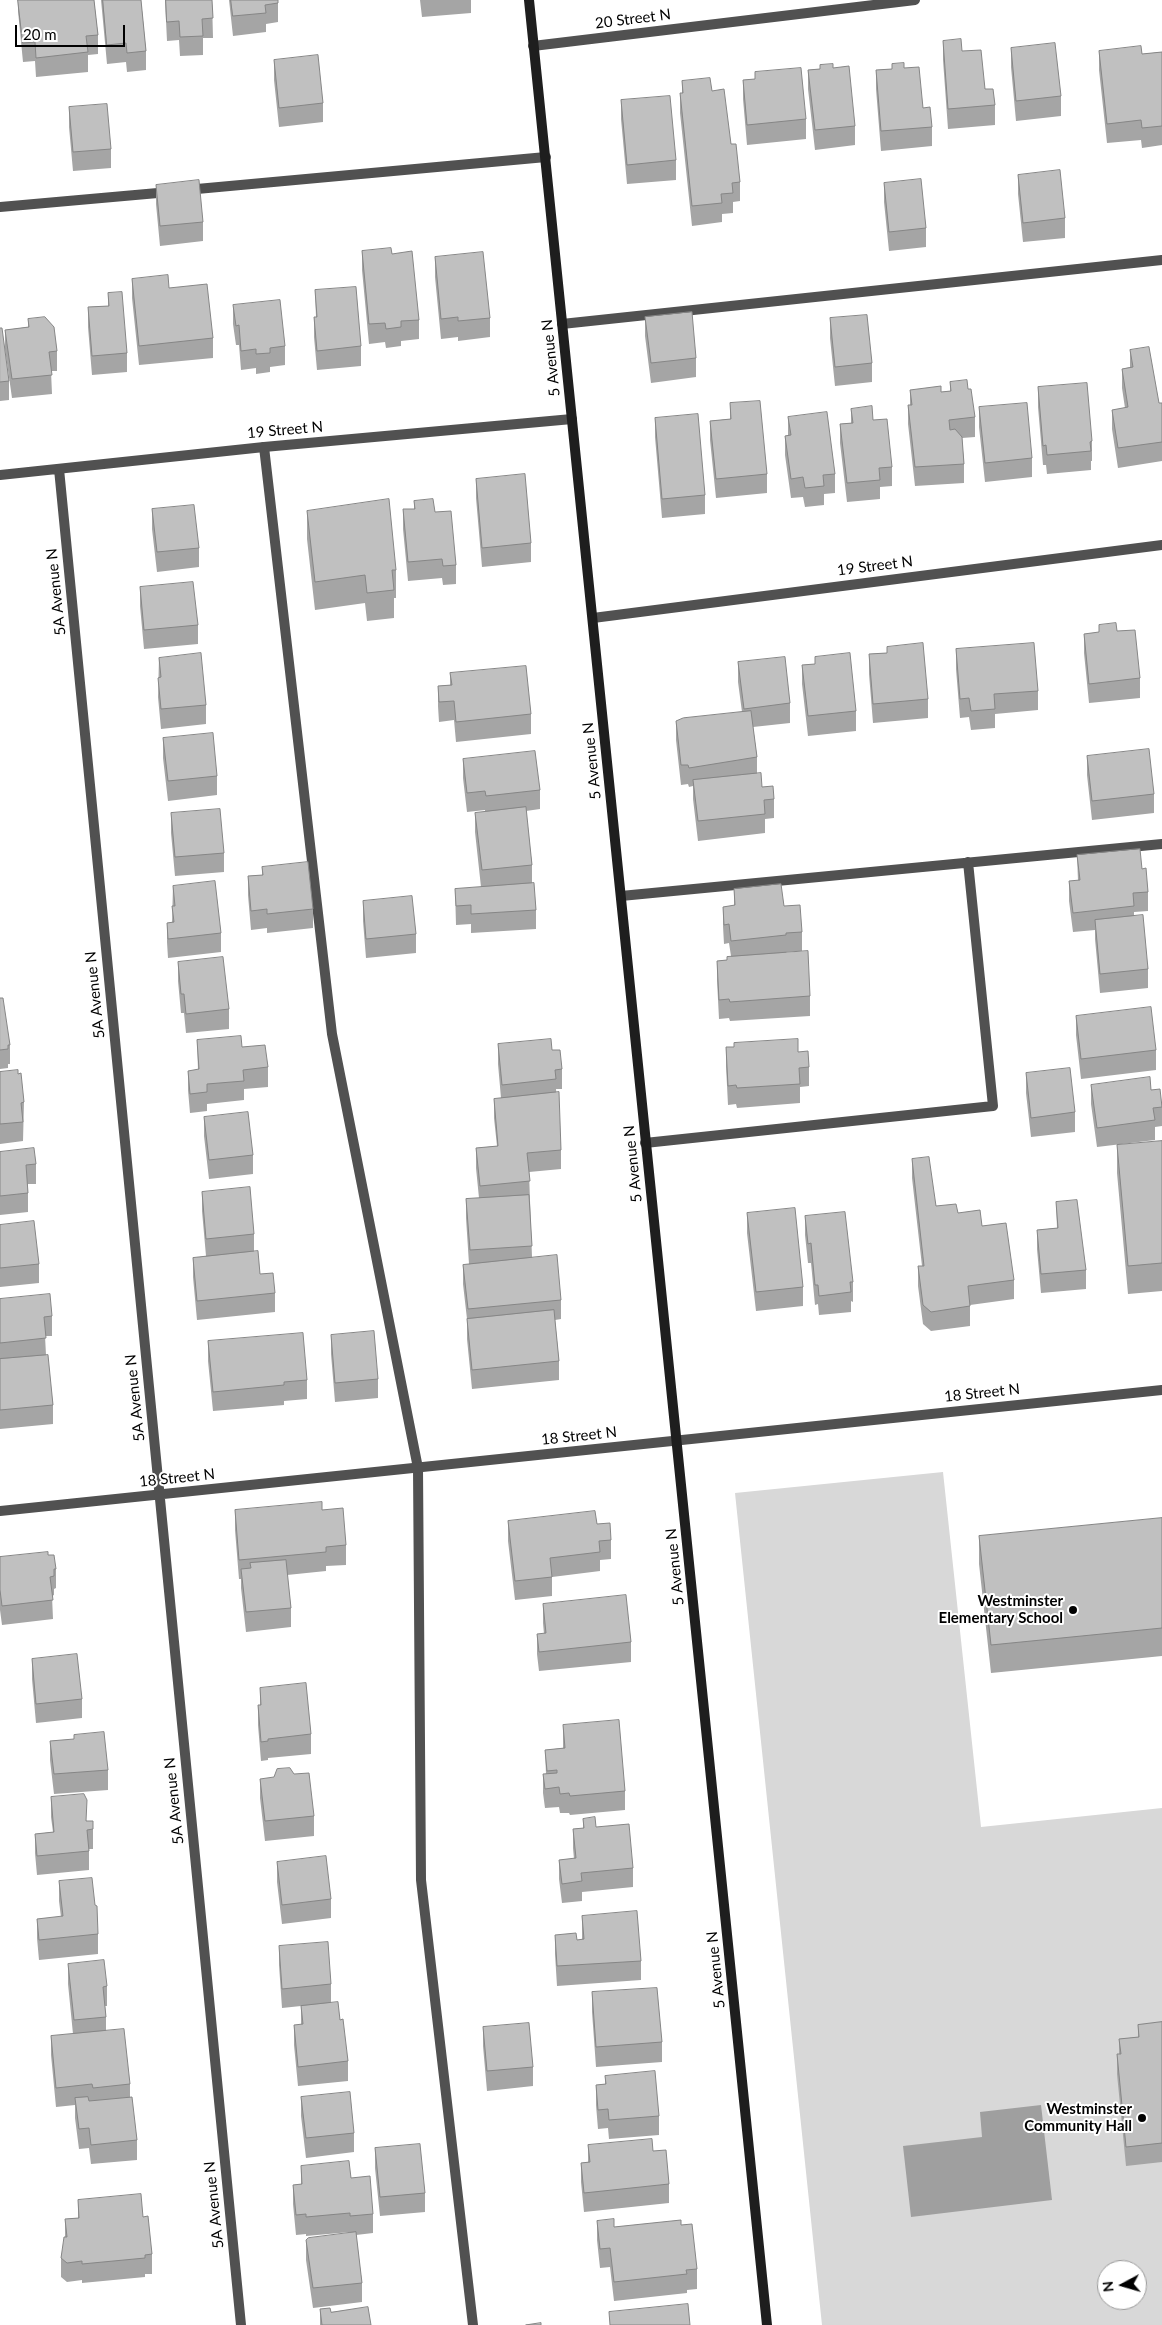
<!DOCTYPE html>
<html>
<head>
<meta charset="utf-8">
<style>
	body { margin:0 }
	#map { position:relative; width:1162px; height:2325px; overflow:hidden; background:#fff; font-family:Lato,sans-serif }
	canvas { display:block }
	.north { position:absolute; left:1097px; top:2260px; width:50px; height:50px; box-sizing:border-box; background:#fff; border:1px solid #999; border-radius:50%; rotate:264deg; font-size:14px; font-weight:700; line-height:20px; text-align:center; color:#000 }
	.north::after { content:''; display:block; margin:auto; width:18px; height:22px; background:#000; clip-path:polygon(50% 0,100% 100%,50% 72%,0 100%) }
	.scale { position:absolute; left:15px; top:25px; width:110px; height:22px; box-sizing:border-box; border:2px solid #000; border-top:0; padding-left:6px; font-size:15px; line-height:18px; white-space:nowrap; color:#000; -webkit-text-stroke:4px #fff; paint-order:stroke }
</style>
</head>
<body>
<div id="map">
<canvas width="1162" height="2325"></canvas>
<div class="north">N</div>
<div class="scale">20 m</div>
</div>
<script>
const context = document.querySelector('canvas').getContext('2d');
context.lineJoin = 'round';
function paint(path, color) { context.fillStyle = color; context.fill(path, 'evenodd'); }
function trace(path, color, width, dash) { context.strokeStyle = color; context.lineWidth = width; context.lineCap = dash ? 'butt' : 'round'; context.setLineDash(dash || []); context.stroke(path); }
function label(font, color, halo, rows, align = 'center') {
  context.font = font + ' Lato,sans-serif'; context.lineWidth = 4; context.setLineDash([]); context.textBaseline = 'middle'; context.strokeStyle = halo; context.fillStyle = color; for (const [text, x, y, turn = 0] of rows) {
    context.save(); context.translate(x, y); context.rotate((+turn || 0) * Math.PI / 180); context.textAlign = isNaN(turn) ? turn : align; if (halo) context.strokeText(text, 0, 0); context.fillText(text, 0, 0); context.restore();
  }
}
const green = new Path2D(`
	M943,1472l38,355 181,-19v517h-340l-87,-832zM1107,2270h30v30h-30z`);
const water = new Path2D(`
	M1041,2105l11,95 -141,17 -8,-71 79,-9 -2,-25z`);
const service = new Path2D(`
	M186,190l360,-33
	M0,207l169,-15
	M562,324l600,-64
	M264,447l68,587 86,434 3,412 52,445
	M621,896l541,-52
	M645,1143l348,-37 -25,-244`);
const minor = new Path2D(`
	M533,46l382,-46
	M59,469l182,1856
	M0,475l264,-28 308,-28
	M593,618l569,-73
	M0,1511l1162,-121`);
const secondary = new Path2D(`
	M529,0l238,2325`);
const wall = new Path2D(`
	M18,0h76l4,35v19l-10,1v17l-52,5 -1,-16 -12,1 -5,-51z
	M101,0h40l5,51v19l-19,2 -1,-10 -19,2z
	M165,0h47l1,38h-10v17l-23,1 -1,-16 -12,1z
	M229,0h49v22l-12,2v8l-33,4z
	M420,0h51v13l-49,4z
	M943,41l19,10 33,54v20l-47,4 -5,-69z
	M1011,48l50,48v20l-45,5 -5,-54z
	M1099,51l43,3 20,-2v93l-20,3 -1,-8 -34,3 -8,-73z
	M274,60l49,43v19l-44,5 -5,-47z
	M892,64l31,44 9,19v19l-51,5 -5,-62v-19l16,-1z
	M833,68l22,58v19l-40,5 -7,-61v-19z
	M755,72l51,47v20l-59,6 -4,-46v-19l12,-1z
	M682,81l30,10 19,53 9,38v19l-7,1v11l-11,1v8l-30,4 -12,-113v-20h2z
	M621,100l55,60v20l-49,4 -6,-65z
	M69,107l42,42v19l-38,3 -4,-44z
	M1018,175l47,43v20l-42,4 -5,-48z
	M884,183l42,45v19l-37,4 -5,-49z
	M156,185l47,37v19l-43,5 -4,-42z
	M362,251l30,3 27,66v19l-18,2v5l-15,2 -1,-6 -16,2 -7,-74z
	M435,257l55,61v19l-32,4v-4l-17,2 -6,-62z
	M132,279l37,9 44,50v20l-74,7 -7,-67z
	M315,290l46,56v20l-44,4 -3,-33v-20h2z
	M108,293l19,60v19l-35,3 -4,-48v-20l20,-1z
	M233,305l52,41v19l-15,2v5l-14,2v-6l-15,2 -2,-25h-3l-3,-21z
	M645,317l51,41v19l-45,6 -6,-47z
	M830,318l42,45v19l-37,4 -5,-48z
	M28,319l29,32v20h-6l1,23 -40,4 -7,-49v-19l23,-3z
	M0,328l9,53v19l-9,1z
	M1130,350l29,53h3v58l-44,7 -6,-39v-19l13,-2 -3,-20v-19l8,-2z
	M950,382l18,7 7,28v20l-13,1 2,26v19l-49,3 -7,-62v-19h2v-15l31,2 9,-1z
	M1038,387l54,54v20h-1v9l-44,4 -1,-9h-3l-5,-58z
	M730,403l37,71v19l-51,5 -6,-58v-19l20,-2z
	M979,407l53,51v19l-47,5 -6,-55z
	M851,409l22,11 19,47v19l-12,1v12l-33,3 -7,-59v-19l11,-1z
	M788,417l47,57v19l-11,1v11l-19,2 -2,-10 -12,1 -6,-43v-19l3,-1z
	M655,418l50,77v19l-43,4 -7,-81z
	M476,479l55,64v19l-49,5 -6,-69z
	M414,501l21,11 21,53v19l-13,1 -1,-7 -34,3 -5,-52v-20h11z
	M152,509l47,39v19l-42,5 -5,-43z
	M307,511l89,59v28h-2v20l-27,3 -2,-18 -50,7 -8,-71z
	M140,587l58,38v19l-54,5 -4,-43z
	M1099,625l18,6 23,47v20l-51,5 -5,-50v-19l15,-1z
	M956,649l82,42v19l-43,4v14l-24,2 -2,-13 -9,1 -4,-49z
	M887,653l41,46v19l-55,5 -4,-49v-20z
	M159,658l47,47v19l-45,5 -3,-32z
	M738,662l52,41v20l-37,4 4,30v16l5,14 12,12v19l-9,1v14l-67,8 -5,-42v-13l-4,1 -1,-3 -7,1 -5,-45v-19l66,-9 -4,-30z
	M815,664l41,47v20l-48,5 -6,-52v-19z
	M450,673l81,41v20l-75,8 -2,-22 -15,2 -1,-16v-20l12,-1z
	M163,738l54,38v19l-49,6 -5,-43z
	M1087,756l67,38v19l-62,7 -5,-45z
	M463,759l77,31v19l-14,2 6,54v18l4,27v19l-65,4v-9l-15,1 -1,-36 26,-2 -6,-55v-19l10,-1v-2l-18,2 -4,-34z
	M171,813l53,40v19l-49,4 -4,-43z
	M1077,855l65,14 6,23v19l-14,1v4l14,53v19l-48,5 -5,-54v-9l-22,2 -4,-31v-20h9z
	M262,867l51,42v19l-46,5v-5l-16,2 -3,-35v-19l14,-1z
	M173,886l48,47v19l-53,6 -1,-16v-19l5,-1z
	M734,889l50,17 18,26v19l-16,1 24,44v20l-80,5 -1,-3 -10,1 -2,-39v-19l10,-1 4,-4 -2,-13 -5,1 -1,-18v-19l11,-1z
	M363,901l53,33v19l-50,5 -3,-37z
	M178,962l51,47v20l-43,4 -2,-20h-3l-3,-32z
	M0,998l10,47v19h-2v4l-8,1z
	M1076,1016l80,34v20l-75,9 -5,-44z
	M197,1040l45,7 26,20v20l-24,2v11l-37,4v7l-17,2 -2,-23v-19l10,-1z
	M498,1044l54,6 10,19v20h-6l5,61v19l-32,3 3,85 29,43v19l-6,1 4,41v19l-87,9 -5,-50v-20l-4,-35v-19l6,-1 -3,-46v-19l13,-1 -3,-30v-20l21,-2 -3,-28v-19l7,-1 -3,-34z
	M726,1047l72,5 11,15v19l-9,1v16l-63,5 -1,-4 -8,1 -2,-39z
	M0,1072l24,30 -1,39 -23,3z
	M1026,1073l49,39v20l-44,5 -5,-44z
	M1091,1085l60,5 11,14v22l-7,1v13l-58,7 -6,-43z
	M204,1117l49,38v19l-44,5 -5,-43z
	M1162,1141v150l-34,3 -11,-121v-28z
	M0,1152l36,12v20h-8v28l-28,3z
	M912,1159l24,47 22,7 24,13 32,54v19l-44,6v21l-39,5 -8,-7 -5,-38v-20h4l-10,-88z
	M202,1192l52,42v18l6,22 15,19v19l-78,8 -4,-43v-19l13,-2 -4,-45z
	M1056,1202l30,68v19l-45,4 -4,-44v-19l20,-2z
	M747,1213l56,74v19l-47,5 -9,-78z
	M805,1216l48,66v20l-2,-1v11l-32,3 -1,-11 -3,1 -4,-42h-3l-3,-28z
	M0,1225l39,39v19l-39,4z
	M0,1299l52,17v20h-7l1,19 7,50v19l-53,5z
	M331,1335l47,44v19l-43,4 -4,-48z
	M208,1341l99,39v19l-23,2v4l-71,6 -5,-50z
	M235,1510h87l24,35v20l-20,1v5l-39,4 4,33v19l-45,5 -5,-44v-9h-2l-4,-49z
	M1162,1518v138l-171,17 -12,-109v-28z
	M508,1521l89,3 14,16v19l-11,1v11l-48,6v19l-37,4 -7,-59z
	M48,1555l8,14v19l-2,1v6l-2,1 1,23 -51,6 -2,-15v-53z
	M543,1604l88,38v20l-92,9 -2,-17v-20h7l-1,-11z
	M32,1659l50,40v19l-46,5 -4,-44z
	M260,1688l51,46v20l-43,4v2l-7,1 -3,-36v-20h2z
	M563,1725l62,66v19l-55,5 -1,-2h-9l-1,-6 -14,1 -2,-15v-19h3l-1,-24 18,-2z
	M50,1741l58,29v20l-54,4 -4,-34z
	M260,1779l54,37v20l-49,5 -5,-43z
	M51,1797l36,24 6,8v20h-4v21l-52,5 -2,-22v-19l18,-2 -2,-15z
	M583,1819l13,8 37,41v19l-51,5v9l-20,2 -3,-24v-19l15,-1 -1,-11v-19l10,-1z
	M277,1862l54,37v19l-49,6 -5,-42z
	M59,1881l39,53v20l-59,6 -2,-22v-19l24,-2 -2,-16z
	M582,1916l59,45v19l-84,6 -2,-32v-19l22,5 5,-1z
	M279,1946l52,38v19l9,17 8,41v20l-50,5 -4,-41v-20h7v-19l-19,2 -3,-43z
	M68,1964l39,22v20h-2l1,11v14l24,53v13l7,43v20l-46,4 -2,-16 -10,1 -4,-31v-13l-19,2 -5,-52v-19l22,-2 -5,-50z
	M592,1992l70,50v20l-66,5 -4,-55z
	M1162,2022v140l-36,4 -9,-92v-20h2v-15l19,-2v-12z
	M483,2027l50,40v19l-46,5 -4,-45z
	M605,2076l54,40v19l-50,4 -1,-11 -10,1 -2,-24v-20l9,-1z
	M301,2097l53,36v19l-48,6 -5,-42z
	M588,2145l65,6 16,33v19l-85,9 -3,-30v-19l7,-1z
	M375,2148l50,45v19l-45,4 -5,-48z
	M301,2166l50,12 22,36v19l-17,2 6,48v19l-49,6 -7,-48v-20l44,-7v-1l-44,4v-2l-10,1 -3,-31v-19l8,-1z
	M78,2200l65,17 9,37v20h-7v3l-63,6v-3l-15,2 -6,-5v-19l4,-21v-18l13,-1z
	M597,2221l17,6 67,-2 16,44v20l-10,1v3l-73,8 -4,-34 -10,1 -3,-28z
	M320,2309l11,3 40,13h-51z`);
const building = new Path2D(`
	M18,0h76l4,35 -12,1 2,16 -52,6 -1,-16 -12,1z
	M103,0h38l5,51 -19,2 -1,-10 -19,2z
	M166,0h46l1,18 -11,1 1,17 -23,1 -1,-16 -12,1z
	M231,0h47v3l-13,2 1,8 -33,3z
	M961,39l1,12 19,-1 4,39h8l2,16 -47,4 -5,-68z
	M1055,43l6,53 -45,5 -5,-53z
	M1141,46l1,8 20,-2v74l-20,2 -1,-8 -34,4 -8,-73z
	M318,55l5,48 -44,5 -5,-48z
	M904,63v5l15,-1 4,41 7,-1 2,20 -51,4 -5,-61 16,-1v-5z
	M833,64v4l16,-2 6,60 -40,4 -7,-60 12,-1v-4z
	M801,68l5,51 -59,6 -4,-45 12,-1v-7z
	M710,78l2,13 12,-2 7,55h5l4,38 -8,1 1,10 -12,1 1,9 -30,3 -12,-113h3l-1,-12z
	M670,96l6,64 -49,5 -6,-65z
	M107,104l4,45 -38,3 -4,-45z
	M1060,170l5,48 -42,5 -5,-48z
	M921,179l5,49 -37,4 -5,-49z
	M199,180l4,42 -43,4 -4,-41z
	M391,248l1,6 20,-3 7,69 -18,1v6l-15,2 -1,-6 -16,1 -7,-73z
	M483,252l7,66 -32,3v-4l-17,2 -6,-62z
	M168,275l1,13 38,-4 6,54 -74,8 -7,-67z
	M356,287l5,59 -44,5 -3,-34h3l-2,-27z
	M122,292l5,61 -35,3 -4,-49 21,-1 -1,-13z
	M280,300l5,46 -15,2v5l-14,1v-5l-15,2 -2,-26 -3,1 -3,-21z
	M692,312l4,46 -45,5 -6,-46z
	M867,315l5,48 -37,4 -5,-49z
	M45,317l9,10 3,24 -8,1 3,23 -40,4 -7,-49 24,-3 -1,-8z
	M0,328h2l7,53 -9,1z
	M1149,347l10,56h3v39l-44,6 -6,-38 16,-3 -6,-38 11,-2 -3,-17z
	M967,380l1,9h3l4,28 -26,3 1,10 5,-1 7,8 2,27 -49,3 -7,-62h4l-2,-15 31,-4v6l10,-1 -1,-9z
	M1087,383l5,58 -2,1 1,9 -44,4 -1,-10 -3,1 -5,-59z
	M760,401l7,73 -51,5 -6,-58 21,-2 -1,-16z
	M1027,403l5,55 -47,5 -6,-56z
	M872,406l1,14 14,-1 5,48 -13,1 1,12 -33,3 -7,-59 13,-1 -2,-14z
	M827,412l8,62 -12,1 1,11 -19,2 -2,-11 -12,2 -6,-43 6,-1 -3,-18z
	M698,414l7,81 -43,4 -7,-81z
	M525,474l6,69 -49,5 -6,-69z
	M389,499l7,71h-4l2,20 -27,3 -2,-18 -50,7 -8,-71z
	M433,499l2,13 16,-1 5,54 -13,1 -1,-7 -34,3 -5,-53h12l-1,-8z
	M194,505l5,43 -42,4 -5,-43z
	M193,582l5,43 -54,5 -4,-43z
	M1116,623l1,8 18,-1 5,48 -51,6 -5,-50 15,-2v-7z
	M923,643l5,56 -55,5 -4,-50 18,-1v-6z
	M1034,643l4,48 -44,3 1,15 -24,2 -2,-13 -9,1 -4,-50z
	M201,653l5,52 -45,4 -3,-31 3,-1 -2,-19z
	M850,653l6,58 -48,5 -6,-51 13,-1v-7z
	M785,657l5,46 -46,6 -6,-47z
	M526,666l5,48 -75,8 -2,-21 -15,1 -1,-16 14,-1 -2,-12z
	M751,711l6,46 -68,11 -1,-3h-7l-5,-44 7,-3z
	M213,733l4,43 -49,5 -5,-43z
	M1149,749l5,45 -62,7 -5,-45z
	M535,751l5,39 -54,6 -1,-5 -18,2 -4,-34z
	M761,773l1,14 11,-1 1,13 -10,1 1,14 -67,7 -5,-41z
	M526,807l6,58 -50,5 -7,-57z
	M220,809l4,44 -49,4 -4,-44z
	M1140,849l2,20 4,-1 2,24 -15,1 1,13 -61,7 -4,-32 11,-1 -3,-25z
	M308,862l5,47 -46,5v-5l-16,2 -3,-35 15,-1 -1,-8z
	M215,881l6,52 -53,6 -1,-16 7,-1 -2,-16h3l-2,-20z
	M534,883l2,27 -65,4v-9l-15,1 -1,-17z
	M781,884l3,22 16,-1 2,27 -16,1v2l-55,6 -2,-17 -5,1 -1,-18 12,-2 -1,-16z
	M412,896l4,38 -50,5 -3,-38z
	M1143,915l5,54 -48,5 -5,-54z
	M808,951l2,45 -80,6 -1,-3 -10,1 -2,-39 10,-1v-3z
	M223,957l6,52 -43,5 -2,-20h-3l-3,-32z
	M0,998h3l7,47h-2v4l-8,1z
	M1151,1007l5,43 -75,9 -5,-43z
	M241,1036l1,11 23,-2 3,22 -25,3 1,11 -37,3v8l-17,2 -2,-23 11,-2 -2,-29z
	M551,1039l1,11h8l2,19 -7,1 1,9 -54,6 -4,-41z
	M798,1039v13l10,-1 1,16 -10,1 1,16 -63,4 -1,-3 -8,1 -2,-39h8v-4z
	M1070,1068l5,44 -44,6 -5,-45z
	M18,1070v4l3,-1 3,29 -3,1 2,19 -23,2v-52z
	M1150,1077l1,13 9,-1 2,18 -9,1 2,12 -58,8 -6,-43z
	M559,1092l2,58 -34,3 3,28 -50,5 -4,-38 22,-2 -4,-47z
	M248,1112l5,43 -44,5 -5,-43z
	M1162,1141v122l-34,3 -11,-121z
	M34,1148l2,16 -10,1 2,28 -28,3v-44z
	M929,1157l7,49 20,-2 2,9 22,-3 2,16 24,-3 8,57 -46,6 2,20 -39,6 -8,-7 -5,-39h6l-12,-107z
	M250,1187l4,47 -48,5 -4,-47z
	M529,1195l3,51 -62,4 -4,-51z
	M1077,1200l9,70 -45,4 -4,-44 21,-2 -2,-26z
	M795,1208l8,79 -47,5 -9,-79z
	M845,1212l8,70h-3l1,10 -32,4 -1,-11h-3l-4,-42 -3,1 -3,-28z
	M34,1221l5,43 -39,4v-43z
	M258,1251l2,23 13,-1 2,20 -78,8 -4,-43z
	M557,1255l4,45 -93,9 -5,-44z
	M50,1294l2,22 -8,1 2,21 -46,5v-44z
	M554,1310l5,51 -87,9 -5,-51z
	M374,1331l4,48 -43,4 -4,-48z
	M303,1333l4,47 -23,2v3l-71,7 -5,-51z
	M48,1355l5,50 -53,5v-51z
	M322,1502v8l21,-2 3,37 -20,2v5l-87,8 -4,-50z
	M595,1511l2,13 13,-1 1,17 -12,1 1,11 -50,6 2,19 -37,4 -7,-60z
	M1162,1518v110l-171,17 -12,-109z
	M48,1552v3h6l2,14h-2v7l-4,1 3,23 -51,6 -2,-16v-33z
	M286,1560l5,48 -45,4 -5,-43 10,-1 -1,-5z
	M626,1595l5,47 -92,10 -2,-18 9,-1 -3,-29z
	M77,1654l5,45 -46,5 -4,-45z
	M306,1683l5,51 -43,5v2l-7,1 -3,-37h3l-1,-17z
	M619,1720l6,71 -55,5 -1,-3 -9,1 -1,-7 -14,2 -2,-15 14,-1v-3l-10,1 -2,-21 20,-2 -2,-23z
	M104,1732l4,38 -54,4 -4,-33 24,-2v-4z
	M290,1768l4,6 15,-1 5,43 -49,5 -5,-42 14,-2 3,-8z
	M84,1794l3,6 -1,21h7v8l-6,1 2,21 -52,5 -2,-22 19,-2 -3,-35z
	M595,1817l1,10 33,-3 4,44 -52,5 1,8 -20,3 -3,-24 17,-2 -3,-29 11,-1 -1,-9z
	M326,1856l5,43 -49,6 -5,-43z
	M92,1878l3,27 2,1 1,28 -59,6 -2,-21 26,-3 -4,-35z
	M637,1911l4,50 -84,5 -2,-31 21,-2 1,7 7,-1 -2,-23z
	M328,1942l3,42 -49,5 -3,-43z
	M104,1960l3,26 -4,1 3,30 -32,3 -6,-56z
	M657,1988l5,54 -66,5 -4,-55z
	M338,2002l2,18 3,-1 5,42 -50,6 -4,-42 9,-1 -2,-18z
	M1162,2022v121l-36,4 -9,-93h4l-2,-15 20,-2 -1,-12z
	M529,2023l4,44 -46,4 -4,-44z
	M124,2029l6,55 -37,4 -1,-4 -36,4 -5,-52z
	M655,2071l4,45 -50,4 -1,-11 -10,1 -2,-25 10,-1 -1,-8z
	M350,2092l4,41 -48,5 -5,-41z
	M88,2097l1,4 43,-4 5,43 -46,5 -2,-17 -10,1 -4,-31z
	M652,2139l1,12 13,-1 3,34 -85,9 -3,-30 9,-1 -2,-17z
	M420,2144l5,49 -45,4 -5,-49z
	M349,2161l2,17 19,-2 3,38 -23,2v-3l-44,4v-3l-10,1 -3,-30 9,-1 -1,-18z
	M141,2194l2,23 5,-1 4,38 -7,1v3l-63,6v-3l-15,2 -6,-5 3,-21h3l-2,-18 14,-1 -1,-18z
	M614,2219v8l67,-7v5l11,-1 5,45 -11,1 1,4 -73,8 -4,-34 -10,1 -3,-28z
	M356,2232l6,51 -49,5 -7,-48 2,-2z
	M688,2304l2,21h-80l-1,-13z
	M368,2307l3,18h-49l-2,-16 10,-1 1,4z
	M541,2323v2h-15z`);
const markers = [
	[1073,1610,5,"#000"],
	[1142,2118,5,"#000"]
];
const streetNames = [
	["20 Street N",633,19,-7],
	["5 Avenue N",551,358,-96],
	["19 Street N",285,430,-5],
	["19 Street N",875,566,-7],
	["5A Avenue N",56,592,-96],
	["5 Avenue N",592,761,-96],
	["5A Avenue N",95,995,-96],
	["5 Avenue N",633,1164,-96],
	["18 Street N",982,1393,-6],
	["5A Avenue N",135,1398,-96],
	["18 Street N",579,1436,-6],
	["18 Street N",177,1478,-6],
	["5 Avenue N",675,1567,-96],
	["5A Avenue N",174,1801,-96],
	["5 Avenue N",716,1970,-96],
	["5A Avenue N",214,2205,-96]
];
const poiNames = [
	["Westminster",1063,1601],
	["Elementary School",1063,1618],
	["Westminster",1132,2109],
	["Community Hall",1132,2126]
];
paint(green, '#d8d8d8');
paint(water, '#9f9f9f');
trace(service, '#515151', 10);
trace(minor, '#515151', 10);
trace(secondary, '#1e1e1e', 10);
paint(wall, '#a5a5a5');
paint(building, '#c0c0c0');
trace(building, '#868686', 1);
for (const [x, y, r, color] of markers) { const dot = new Path2D(); dot.arc(x, y, r, 0, 2 * Math.PI); context.fillStyle = color; context.fill(dot); trace(dot, '#fff', 2); }
label('15px', '#000', '#fff', streetNames);
label('bold 15px', '#000', '#fff', poiNames, 'right');
</script>
</body>
</html>
